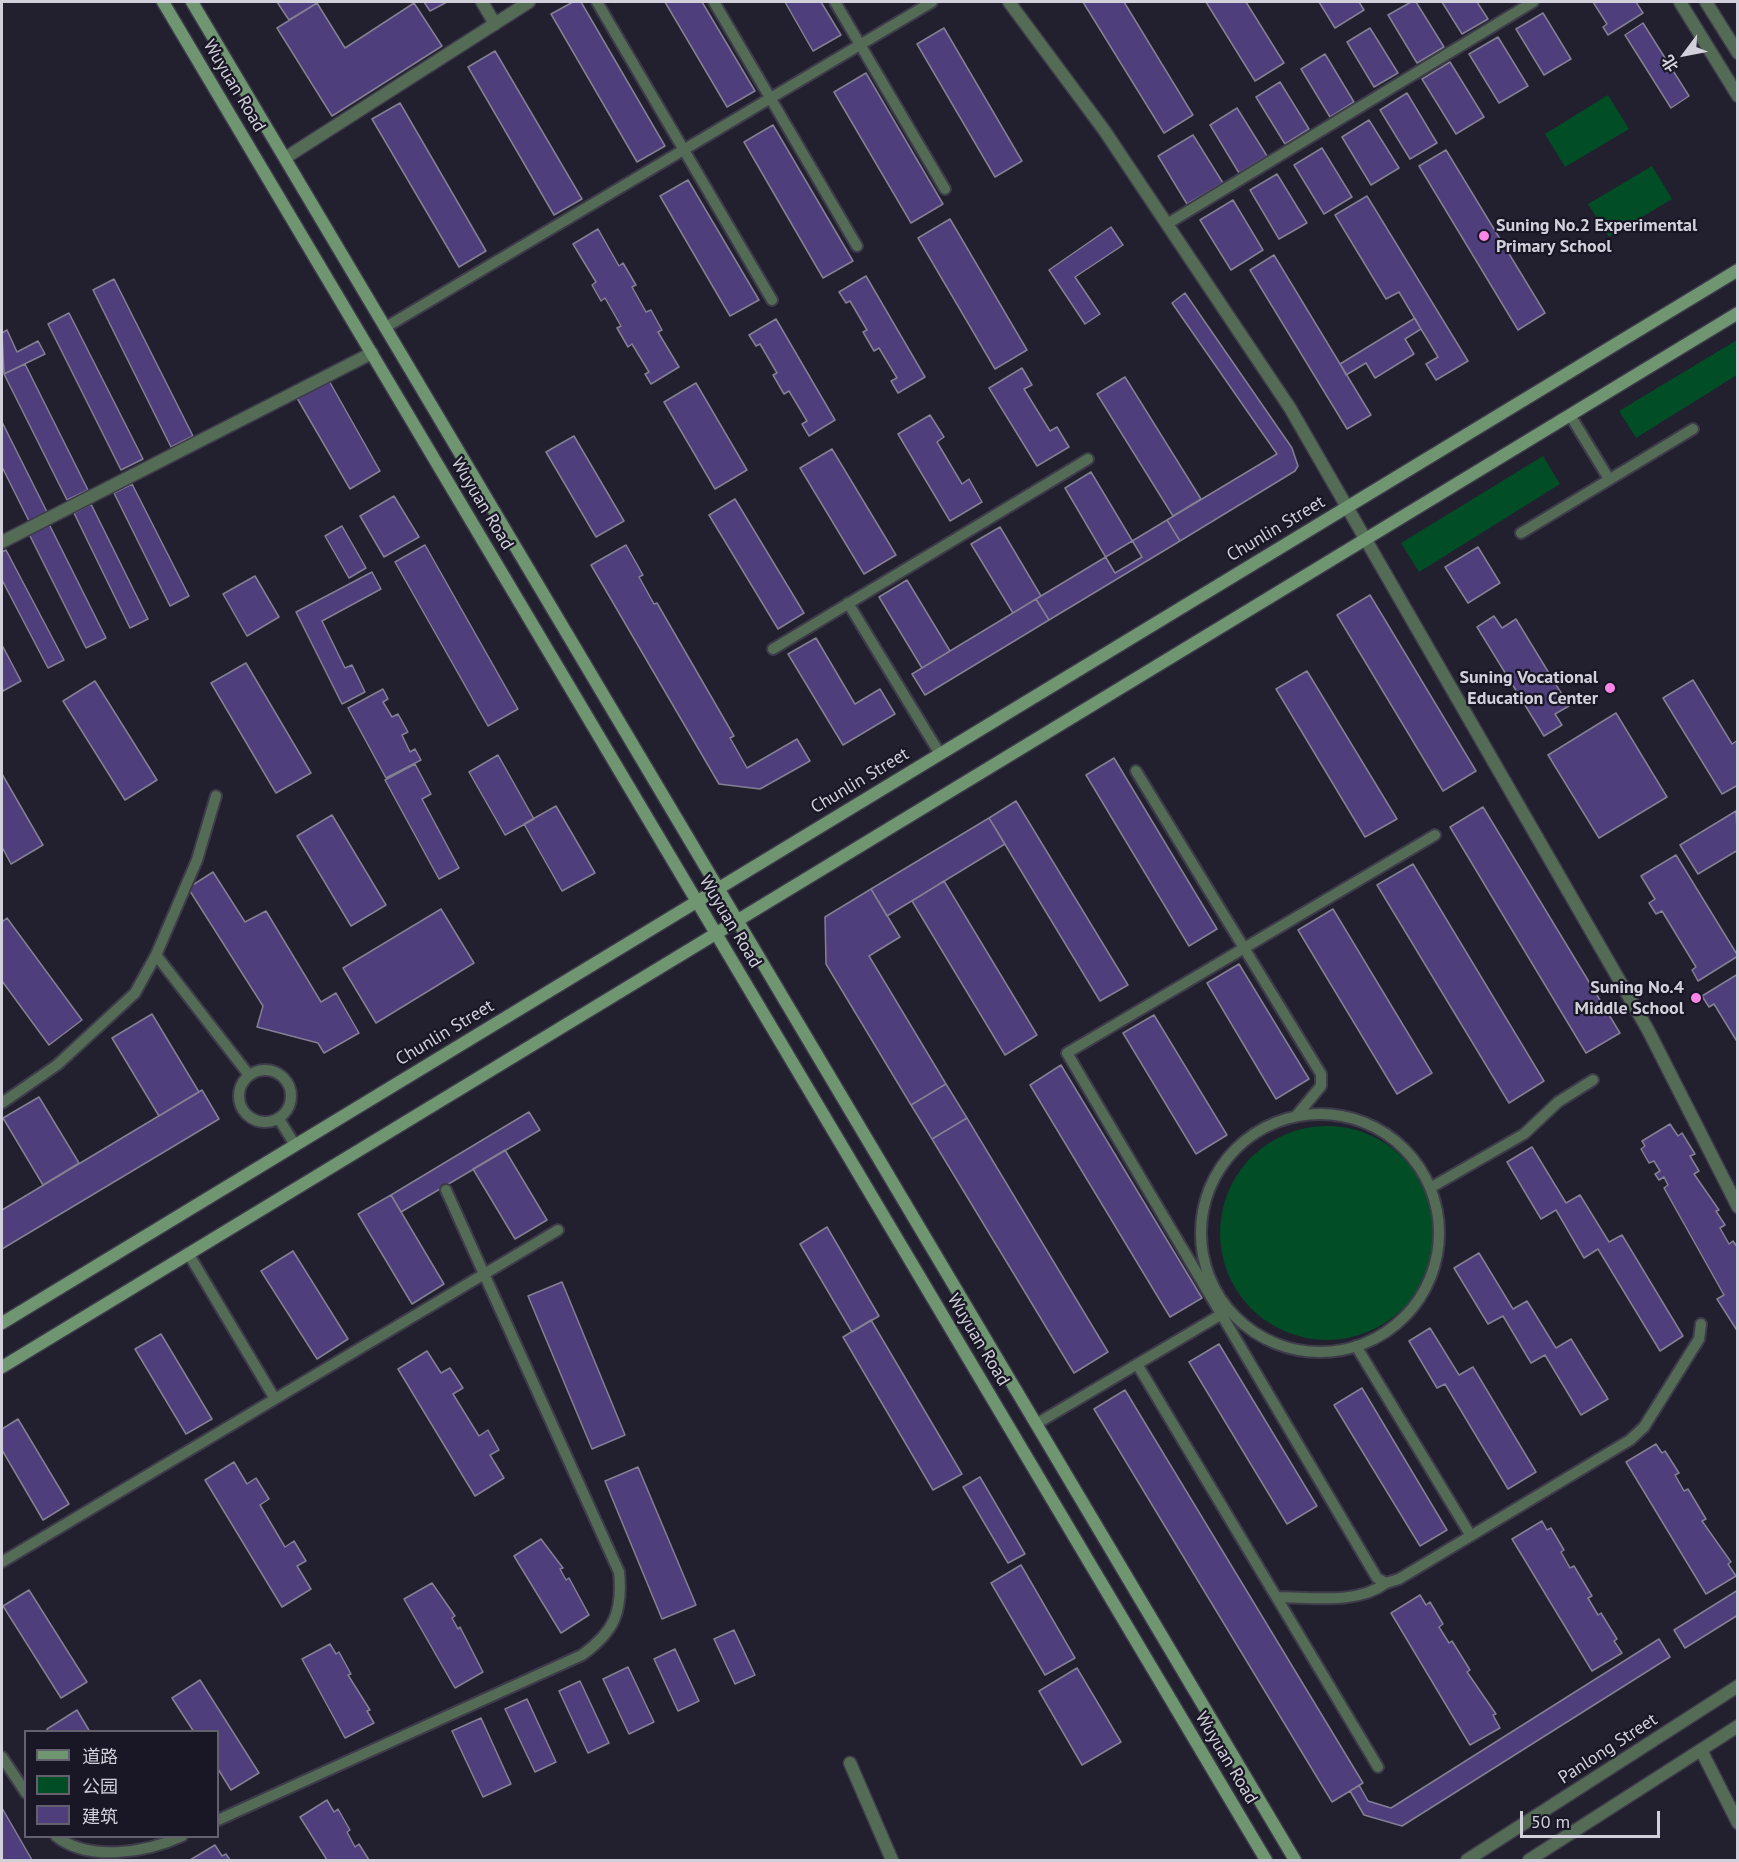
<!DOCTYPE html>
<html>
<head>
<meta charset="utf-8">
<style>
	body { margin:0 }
	#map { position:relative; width:1739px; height:1862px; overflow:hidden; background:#221f2f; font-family:"PT Sans","Noto Sans SC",sans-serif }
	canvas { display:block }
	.frame { position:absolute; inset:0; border:3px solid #d2d1db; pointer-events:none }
	.legend { position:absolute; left:24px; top:1730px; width:195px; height:108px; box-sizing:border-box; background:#191625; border:2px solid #63616e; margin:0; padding:8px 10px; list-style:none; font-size:18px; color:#d2d1db }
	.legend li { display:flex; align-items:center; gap:12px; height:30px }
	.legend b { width:30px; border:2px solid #63616e }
	.north { position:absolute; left:1655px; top:24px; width:60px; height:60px; -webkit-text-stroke:4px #191625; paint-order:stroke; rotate:238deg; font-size:16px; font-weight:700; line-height:24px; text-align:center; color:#d2d1db }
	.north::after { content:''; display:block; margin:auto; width:21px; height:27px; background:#d2d1db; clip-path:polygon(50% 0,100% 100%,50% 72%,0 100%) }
	.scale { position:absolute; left:1520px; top:1811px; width:140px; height:27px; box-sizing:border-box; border:3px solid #d2d1db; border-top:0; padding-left:8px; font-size:18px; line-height:21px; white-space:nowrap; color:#d2d1db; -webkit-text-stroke:4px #191625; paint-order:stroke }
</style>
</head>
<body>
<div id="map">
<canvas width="1739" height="1862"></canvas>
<div class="frame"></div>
<ul class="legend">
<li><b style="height:8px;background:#6f9671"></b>道路</li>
<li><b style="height:16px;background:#014e26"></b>公园</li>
<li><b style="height:16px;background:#4f3e7c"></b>建筑</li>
</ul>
<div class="north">北</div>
<div class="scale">50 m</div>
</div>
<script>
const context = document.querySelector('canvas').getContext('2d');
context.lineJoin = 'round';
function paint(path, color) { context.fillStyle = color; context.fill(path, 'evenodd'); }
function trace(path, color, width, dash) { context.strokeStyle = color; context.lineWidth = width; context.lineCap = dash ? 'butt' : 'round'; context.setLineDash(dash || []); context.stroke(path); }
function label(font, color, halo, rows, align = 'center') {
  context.font = font + ' "PT Sans",sans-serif'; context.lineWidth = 4.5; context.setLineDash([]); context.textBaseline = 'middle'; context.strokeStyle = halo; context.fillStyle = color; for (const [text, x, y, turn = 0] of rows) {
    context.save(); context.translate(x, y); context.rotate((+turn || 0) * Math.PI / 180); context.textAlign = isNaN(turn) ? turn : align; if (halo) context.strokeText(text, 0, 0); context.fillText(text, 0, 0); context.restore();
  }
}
const green = new Path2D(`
	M1608,95l21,34 -64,38 -20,-33z
	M1652,166l20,33 -63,38 -21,-33z
	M1737,340v35l-101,63 -17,-27z
	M1543,456l17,28 -141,88 -18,-29z
	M1220 1233a107 107 0 1 1 214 0a107 107 0 1 1-214 0Z`);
const building = new Path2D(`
	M277,2h39l1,1 -28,17z
	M424,2h23l-17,9z
	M573,2h8l84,144 -28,16 -86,-148z
	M665,2h37l53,89 -28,16z
	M785,2h36l20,33 -28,16z
	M1083,2h41l69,113 -29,18z
	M1206,2h40l38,61 -29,18z
	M1319,2h40l5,8 -29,18z
	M1411,2h5l28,45 -27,16 -29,-48z
	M1442,2h35l11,17 -26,15z
	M1593,2h43l7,11 -35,22 -5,-8 4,-3z
	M317,3l28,45 69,-45 28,43 -110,70 -55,-88z
	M1543,13l28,46 -27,16 -28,-46z
	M1643,23l46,73 -18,12 -46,-73z
	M944,28l78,133 -27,16 -78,-133z
	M1370,28l28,45 -24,14 -27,-45z
	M1498,37l30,49 -29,17 -30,-49z
	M495,51l87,148 -28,16 -86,-148z
	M1325,54l29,48 -24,15 -29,-48z
	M1450,62l34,55 -28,17 -34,-55z
	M866,73l77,131 -32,19 -77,-131z
	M1280,82l29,47 -24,15 -29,-47z
	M1407,93l30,50 -27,16 -30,-49z
	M400,103l86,148 -27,16 -87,-148z
	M1237,108l30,48 -28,17 -29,-48z
	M1369,120l30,48 -28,17 -29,-48z
	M773,125l80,136 -30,17 -79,-136z
	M1193,135l30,48 -36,21 -29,-48z
	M1322,148l30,49 -28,17 -30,-49z
	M1446,150l99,163 -27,17 -99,-164z
	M1277,174l30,49 -28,16 -29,-49z
	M688,180l71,120 -29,16 -70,-120z
	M1367,196l101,165 -32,19 -10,-16 12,-7 -17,-28 -22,-37 -13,7 -51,-84z
	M1233,200l30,50 -32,20 -31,-50z
	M950,219l77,131 -32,19 -77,-131z
	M1111,227l12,18 -48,32 25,37 -15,10 -36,-54z
	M598,229l21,37 4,-3 13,22 -4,2 14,25 5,-2 11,20 -4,2 21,35 -28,17 -6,-10 4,-2 -17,-28 -4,3 -11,-19 4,-2 -16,-28 -4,3 -9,-16 4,-3 -23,-38z
	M1274,255l97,160 -24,14 -97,-159z
	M866,276l59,101 -27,16 -7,-12 6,-3 -18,-30 -5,3 -11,-19 4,-2 -17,-29 -4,2 -7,-11z
	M114,279l79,157 -22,11 -78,-157z
	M1185,293l107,155 6,18 -3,5 -115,70 -13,-21 110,-66 -105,-151z
	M69,313l74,146 -22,11 -73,-146z
	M1415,318l6,11 -16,10 9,15 -39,24 -9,-15 -20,12 -6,-11z
	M776,319l59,101 -26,16 -7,-12 5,-3 -18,-30 -5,3 -11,-19 4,-2 -17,-29 -4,2 -7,-11z
	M7,330l10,22 21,-11 7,13 -41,20 -2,-41z
	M25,364l63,126 -21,10 -63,-126z
	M1022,368l10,17 -8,4 26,42 7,-4 12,20 -32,19 -48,-78z
	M1125,377l76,122 -28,17 -76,-122z
	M328,379l52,92 -30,18 -53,-91z
	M696,383l51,87 -32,19 -51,-87z
	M930,415l14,22 -7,5 25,42 7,-5 13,23 -32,19 -52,-87z
	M2,422l45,90 -18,9 -27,-54z
	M574,436l50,85 -28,16 -50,-85z
	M832,449l64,106 -32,19 -64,-106z
	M1091,472l51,85 -27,16 -50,-85z
	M132,484l57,112 -19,10 -56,-113z
	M394,496l25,41 -35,20 -24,-41z
	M735,499l69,114 -26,16 -69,-114z
	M91,504l57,115 -18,9 -56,-115z
	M1167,520l13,21 -131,79 -13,-21z
	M49,524l57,114 -20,10 -57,-114z
	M342,526l24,42 -17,10 -24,-42z
	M1000,527l41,69 -28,17 -42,-69z
	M425,545l93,164 -30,17 -93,-164z
	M626,545l17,30 -4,2 15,27 3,-1 77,133 -4,2 17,30 50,-29 13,22 -50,28 -41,-5 -128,-219z
	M1478,547l22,36 -32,20 -23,-36z
	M6,550l58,110 -16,8 -46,-88v-28z
	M372,572l9,17 -59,32 23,47 7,-3 13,27 -23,12 -46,-92z
	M255,576l24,41 -32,19 -24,-42z
	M907,580l43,71 -28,17 -43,-71z
	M1370,595l106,176 -33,20 -106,-176z
	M1036,599l13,21 -124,75 -13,-21z
	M1494,616l8,12 14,-9 53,87 -14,8 7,11 -18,11 -67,-109z
	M816,638l39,66 25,-15 15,25 -52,31 -55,-91z
	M2,645l19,36 -18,10 -1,-4z
	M246,663l65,110 -35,20 -65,-110z
	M1307,671l90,148 -32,18 -89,-148z
	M1693,680l39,64 6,-4v45l-16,9 -59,-96z
	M95,681l62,99 -32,20 -62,-99z
	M383,689l5,10 -5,3 9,15 6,-3 10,18 -6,3 8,17 5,-3 6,11 -35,18 -38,-70z
	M1616,713l51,84 -68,41 -51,-83z
	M498,755l36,64 -29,16 -36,-63z
	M1114,758l103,171 -28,17 -103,-171z
	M415,764l16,30 -9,5 37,69 -20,11 -54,-99z
	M2,774l41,71 -32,19 -9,-17z
	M1016,801l112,184 -28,16 -111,-183z
	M556,806l39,67 -33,18 -38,-67z
	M1483,807l137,226 -34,20 -136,-226z
	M1736,811l2,39 -40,24 -18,-29z
	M332,815l54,90 -35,21 -54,-90z
	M989,818l16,26 -118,72 -16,-27z
	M1676,855l62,101 -40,25 -6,-11 4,-3 -34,-56 -6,3 -7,-11 6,-4 -14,-23z
	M1413,864l131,217 -35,22 -132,-218z
	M213,872l32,50 21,-11 55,91 15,-9 23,40 -35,20 -6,-10 -61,-16 6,-21 -75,-118z
	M944,881l93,154 -32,20 -93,-154z
	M871,889l29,48 -31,19 77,128 -35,21 -85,-141 -1,-47z
	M441,909l33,54 -98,60 -33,-55z
	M1333,909l99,164 -35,21 -99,-164z
	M7,918l75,102 -33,25 -47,-64v-59z
	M1239,964l70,115 -33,20 -69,-116z
	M1738,974v69l-24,-39 -5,3 -7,-11z
	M152,1014l47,78 -40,24 -47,-78z
	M1154,1015l73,120 -31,19 -73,-121z
	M1061,1065l141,233 -32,19 -140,-232z
	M946,1084l21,34 -35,21 -21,-34z
	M202,1090l17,29 -217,130v-39z
	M39,1097l40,66 -36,22 -40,-67z
	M529,1112l11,18 -139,82 -10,-17z
	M967,1118l141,234 -34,21 -142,-234z
	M1670,1124l8,12 4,-3 13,21 -5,2 9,15 -5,3 25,36 -3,1 9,14 -5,3 9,16 4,-3 5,7v84l-21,-33 7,-4 -60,-107 4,-3 -4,-8 -5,3 -4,-6 5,-3 -6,-10 -5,2 -8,-14 4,-3 -3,-5z
	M1532,1147l34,56 14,-8 29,47 13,-7 61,101 -23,15 -62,-102 -14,9 -28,-48 -15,9 -34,-57z
	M505,1150l42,70 -32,19 -42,-70z
	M391,1195l53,89 -32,20 -54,-90z
	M827,1227l52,89 -27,16 -52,-88z
	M293,1251l55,88 -31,20 -56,-88z
	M1479,1253l34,56 14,-8 29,47 15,-9 37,60 -27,16 -36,-60 -14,8 -28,-47 -15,8 -34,-56z
	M562,1282l63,153 -33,14 -64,-153z
	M871,1320l91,154 -29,16 -90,-153z
	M1430,1328l29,47 14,-8 63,105 -28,17 -63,-105 -8,4 -28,-47z
	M161,1334l51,85 -26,15 -51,-85z
	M1219,1344l98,162 -30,18 -98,-162z
	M427,1351l14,22 9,-5 13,20 -10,6 26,42 9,-6 11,20 -9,5 14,23 -29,18 -77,-127z
	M1362,1388l85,142 -27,16 -86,-141z
	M1125,1390l238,393 -31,19 -238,-393z
	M18,1419l51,85 -26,16 -41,-70v-21z
	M1656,1444l6,9 3,-2 14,22 -4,2 9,16 4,-2 18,30 -4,2 29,41 -3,2 8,12 -30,18 -80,-132z
	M234,1462l13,22 9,-6 13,21 -9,6 25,42 9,-6 12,20 -9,5 14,23 -29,18 -77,-127z
	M638,1467l58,138 -34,14 -57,-138z
	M980,1477l45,77 -17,9 -45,-76z
	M1542,1521l5,9 4,-2 13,22 -3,2 9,16 4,-2 18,30 -4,2 10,17 3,-2 16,26 -3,2 8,12 -30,18 -80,-132z
	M541,1539l22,29 -3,1 6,11 3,-2 20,37 -28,18 -47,-77z
	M1021,1565l54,93 -30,17 -54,-92z
	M432,1583l23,33 -3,2 6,11 2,-2 23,45 -28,16 -51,-89z
	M29,1590l58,92 -26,16 -58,-92z
	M1738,1590v25l-53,33 -11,-18z
	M1420,1595l6,10 4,-3 13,22 -4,3 10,16 3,-2 18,29 -3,2 29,42 -3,1 7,13 -30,17 -79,-132z
	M734,1630l21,45 -20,9 -21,-45z
	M1659,1639l11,18 -268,169 -38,-11 -14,-24 9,-6 9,16 23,7z
	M330,1644l6,10 3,-2 12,22 -3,1 22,35 -3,1 7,12 -29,15 -43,-79z
	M675,1649l24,52 -21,10 -24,-52z
	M628,1667l26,55 -25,12 -26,-55z
	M1077,1668l44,74 -39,23 -43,-74z
	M200,1680l59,93 -28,17 -13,-21v-37h-24l-22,-34z
	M580,1681l29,62 -21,10 -29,-62z
	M527,1699l29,63 -21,10 -30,-63z
	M77,1710l13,22h-41l-2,-3z
	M481,1718l30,66 -28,13 -31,-66z
	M327,1800l7,12 4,-3 12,21 -3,2 8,15 4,-3 10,16h-42l-27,-43z
	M2,1808l30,52h-30z
	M215,1845l7,11 4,-2 4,6h-40z`);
const service = new Path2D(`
	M597,2l175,298
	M714,2l143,244
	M835,2l110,187
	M1167,224l366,-222
	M386,327l546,-325
	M1570,415l39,64
	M1521,533l172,-104
	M848,603l92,151
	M773,649l315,-190
	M1136,771l185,303v12l-24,29
	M1435,835l-368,218 310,525 9,5 13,-4 231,-139 14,-13 55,-88 2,-15
	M156,955l93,120
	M239 1096a26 26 0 1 1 52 0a26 26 0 1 1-52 0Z
	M2,1103l55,-38 78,-72 21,-38 41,-95 19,-64
	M1201 1233a119 119 0 1 1 238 0a119 119 0 1 1-238 0Z
	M279,1119l16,26
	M1430,1188l94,-54 34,-32 35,-22
	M188,1253l87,146
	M1356,1346l115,190
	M1137,1364l241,403
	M1036,1424l191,-113
	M2,1562l556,-332
	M1277,1597c35,0 80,8 109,-14
	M2,1757l24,36
	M218,1820l364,-165c32,-23 41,-43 37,-83l-173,-382
	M56,1836c32,26 90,17 126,0`);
const minor = new Path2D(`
	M482,2l13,22
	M1680,2l58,94
	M285,158l244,-156
	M2,542l370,-189
	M1701,1750l37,73
	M850,1763l42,97`);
const tertiary = new Path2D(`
	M1009,2l95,128 186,278 358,622 90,177
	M1706,2l32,51
	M1467,1860l271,-174
	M1529,1860l209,-134`);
const secondary = new Path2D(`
	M163,2l1103,1858
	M192,2l1103,1858
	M2,1323l1736,-1053
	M2,1367l1736,-1054`);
const markers = [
	[1484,236,6,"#fa87e7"],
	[1610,688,6,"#fa87e7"],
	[1696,998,6,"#fa87e7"]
];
const streetNames = [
	["Wuyuan Road",234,86,59],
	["Wuyuan Road",482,504,59],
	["Chunlin Street",1276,529,-31],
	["Chunlin Street",860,781,-31],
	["Wuyuan Road",730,922,59],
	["Chunlin Street",445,1033,-31],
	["Wuyuan Road",978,1340,59],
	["Panlong Street",1608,1749,-33],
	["Wuyuan Road",1226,1758,59]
];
const poiNames = [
	["Suning No.2 Experimental",1496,226,"left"],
	["Primary School",1496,247,"left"],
	["Suning Vocational",1598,678],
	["Education Center",1598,699],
	["Suning No.4",1684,988],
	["Middle School",1684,1009]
];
paint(green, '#014e26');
paint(building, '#4f3e7c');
trace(building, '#848093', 1.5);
trace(service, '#3e3b4b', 14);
trace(minor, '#3e3b4b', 15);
trace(tertiary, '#3e3b4b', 15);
trace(secondary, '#3e3b4b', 15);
trace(service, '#546c55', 10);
trace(minor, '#546c55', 12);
trace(tertiary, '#546c55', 12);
trace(secondary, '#6f9671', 12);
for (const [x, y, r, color] of markers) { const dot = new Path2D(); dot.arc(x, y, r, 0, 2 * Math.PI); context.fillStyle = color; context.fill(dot); trace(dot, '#191625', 2); }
label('18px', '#d2d1db', '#191625', streetNames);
label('bold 18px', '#d2d1db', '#191625', poiNames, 'right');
</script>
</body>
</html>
